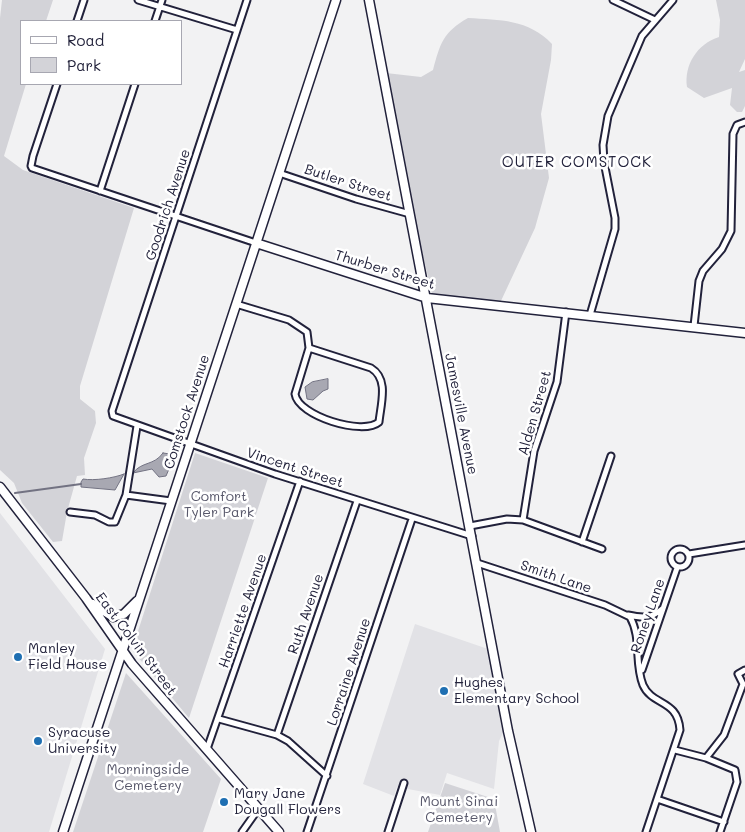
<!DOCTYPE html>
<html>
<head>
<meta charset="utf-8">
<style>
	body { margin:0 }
	#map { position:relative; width:745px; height:832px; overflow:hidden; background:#f2f2f3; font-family:Mali,sans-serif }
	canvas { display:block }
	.legend { position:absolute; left:20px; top:20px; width:162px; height:65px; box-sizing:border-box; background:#fff; border:1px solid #a7a7b1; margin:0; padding:6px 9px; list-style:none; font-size:15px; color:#22223b }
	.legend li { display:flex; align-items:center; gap:10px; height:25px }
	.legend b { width:25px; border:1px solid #a7a7b1 }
</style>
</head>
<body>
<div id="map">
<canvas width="745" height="832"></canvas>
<ul class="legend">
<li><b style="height:6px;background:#fff"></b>Road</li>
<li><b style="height:14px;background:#d3d3d8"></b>Park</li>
</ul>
</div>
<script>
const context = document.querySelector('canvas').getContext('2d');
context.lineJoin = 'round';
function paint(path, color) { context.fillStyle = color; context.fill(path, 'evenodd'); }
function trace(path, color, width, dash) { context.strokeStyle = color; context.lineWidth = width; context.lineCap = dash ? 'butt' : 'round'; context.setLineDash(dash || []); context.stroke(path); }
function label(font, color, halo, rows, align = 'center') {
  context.font = font + ' Mali,sans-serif'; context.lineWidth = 5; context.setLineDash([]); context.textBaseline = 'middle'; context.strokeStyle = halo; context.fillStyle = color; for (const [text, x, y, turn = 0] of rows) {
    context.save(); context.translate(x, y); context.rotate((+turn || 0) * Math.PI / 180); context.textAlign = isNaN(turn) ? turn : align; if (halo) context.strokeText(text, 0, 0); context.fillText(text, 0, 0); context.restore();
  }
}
const built = new Path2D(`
	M0,513l105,136 -56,183h-49z
	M415,624l73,25 15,84 -4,8 -5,48 -47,-16 -7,22 -43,-8 -3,9 -31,-12z`);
const green = new Path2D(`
	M2,0h51l-7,21h-25v63h5l-22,72 19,14 111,38 -54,178v13l15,12 1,12 -12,35 1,17 -8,1 -10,36 -5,29 -9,1 -31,-39 -8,-20 -14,-13v-452z
	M716,0h29v59l-6,13 6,-2v36l-3,6h-5l-7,-7 2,-17 -28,10 -17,-11c-3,-22 10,-43 32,-50l1,-17z
	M468,18c32,2 60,1 84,26l-1,16 -10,54 8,64 -14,50 -35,75 -52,-4 -16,-5 -20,-85 -26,-136 35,4 12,-7c7,-26 10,-38 35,-52z
	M195,453l73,25 -79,240 -57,-68z
	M126,673l95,106 -18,53h-130z
	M445,783l49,16 6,33h-72z`);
const water = new Path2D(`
	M328,379v10l-5,2 -10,9 -6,-1 -2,-12 7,-5z
	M163,453l7,1 -1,15 -3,7 -7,1 -7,-8 -19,4c9,-12 21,-7 30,-20z
	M124,474l-9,16 -34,-3v-5l2,-3c11,2 31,-1 41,-5z`);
const stream = new Path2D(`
	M15,493l66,-9`);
const street = new Path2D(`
	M138,0l99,30
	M247,0l-135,411 1,5 162,58 197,62
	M613,0l42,20
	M77,21l7,-21
	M155,21l7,-21
	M57,84l-24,72 -2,10 1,2 224,75
	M279,173l77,26 54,15
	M100,191l35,-107
	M236,304l53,16 18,12 2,16 -14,46c3,22 68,42 84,28 2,-19 10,-43 -8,-54l-62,-20
	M590,315l25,-86v-11l-11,-56 -1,-17 5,-29 34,-80 31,-36
	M694,326l5,-45 4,-10 19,-22 9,-18 2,-97 4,-9 8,-3
	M126,495l45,6
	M70,512l25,3 14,7h6l11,-27 11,-69
	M523,520l11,-69 23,-69 9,-70
	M470,526l37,-7 16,1 79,29
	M582,542l29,-86
	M671 558a9 9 0 1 1 18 0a9 9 0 1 1-18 0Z
	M689,554l56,-9
	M477,563l128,42 25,12c12,21 4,46 13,68 9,21 35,14 37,45l-34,102
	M628,615c14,3 23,4 34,-6
	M642,670l35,-102
	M743,684l-5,-10 7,-4
	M219,719l58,16 11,6 39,35
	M277,735l80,-234
	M207,749l93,-268
	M675,750l31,8 29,12 2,12 -17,50
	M706,758l18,-23 19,-51
	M657,799l67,23
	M242,832l17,-24
	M307,832l105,-313
	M388,832l16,-49`);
const secondary = new Path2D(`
	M369,0l139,731 23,101
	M256,243l171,55 318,35
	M0,487l86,111 46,66 147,168
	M93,604l20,13 11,-3 13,-13
	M63,832l273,-832`);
const markers = [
	[18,657,5,"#1f6fb2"],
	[444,691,5,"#1f6fb2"],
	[38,741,5,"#1f6fb2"],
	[224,802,5,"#1f6fb2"]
];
const streetNames = [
	["Butler Street",348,183,18],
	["Goodrich Avenue",168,205,-72],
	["Thurber Street",385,270,17],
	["Comstock Avenue",187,412,-72],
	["Alden Street",535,413,-74],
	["Jamesville Avenue",461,414,79],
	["Vincent Street",295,468,18],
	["Smith Lane",556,577,19],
	["Harriette Avenue",243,611,-71],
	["Ruth Avenue",306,614,-71],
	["Roney Lane",648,616,-71],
	["East Colvin Street",136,644,53],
	["Lorraine Avenue",349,672,-72]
];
const parkNames = [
	["Comfort",219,497],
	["Tyler Park",219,513],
	["Morningside",148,770],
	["Cemetery",148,786],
	["Mount Sinai",459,802],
	["Cemetery",459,818]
];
const poiNames = [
	["Manley",28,649],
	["Field House",28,665],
	["Hughes",454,683],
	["Elementary School",454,699],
	["Syracuse",48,733],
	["University",48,749],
	["Mary Jane",234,794],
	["Dougall Flowers",234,810]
];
const neighbourhoodNames = [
	["OUTER COMSTOCK",577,162]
];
paint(built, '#e2e2e6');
paint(green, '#d3d3d8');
paint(water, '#a8a8b2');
trace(water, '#727282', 1);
trace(stream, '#727282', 2);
trace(street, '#22223b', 9);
trace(secondary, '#22223b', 11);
trace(street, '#fff', 5);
trace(secondary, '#fff', 8);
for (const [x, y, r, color] of markers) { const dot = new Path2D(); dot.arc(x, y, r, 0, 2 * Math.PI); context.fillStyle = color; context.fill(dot); trace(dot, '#fff', 2); }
label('14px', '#22223b', '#fff', streetNames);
label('14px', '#57576a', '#fff', parkNames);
label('14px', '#22223b', '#fff', poiNames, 'left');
context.letterSpacing = '1px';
label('15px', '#22223b', '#fff', neighbourhoodNames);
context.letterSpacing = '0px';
</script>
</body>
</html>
